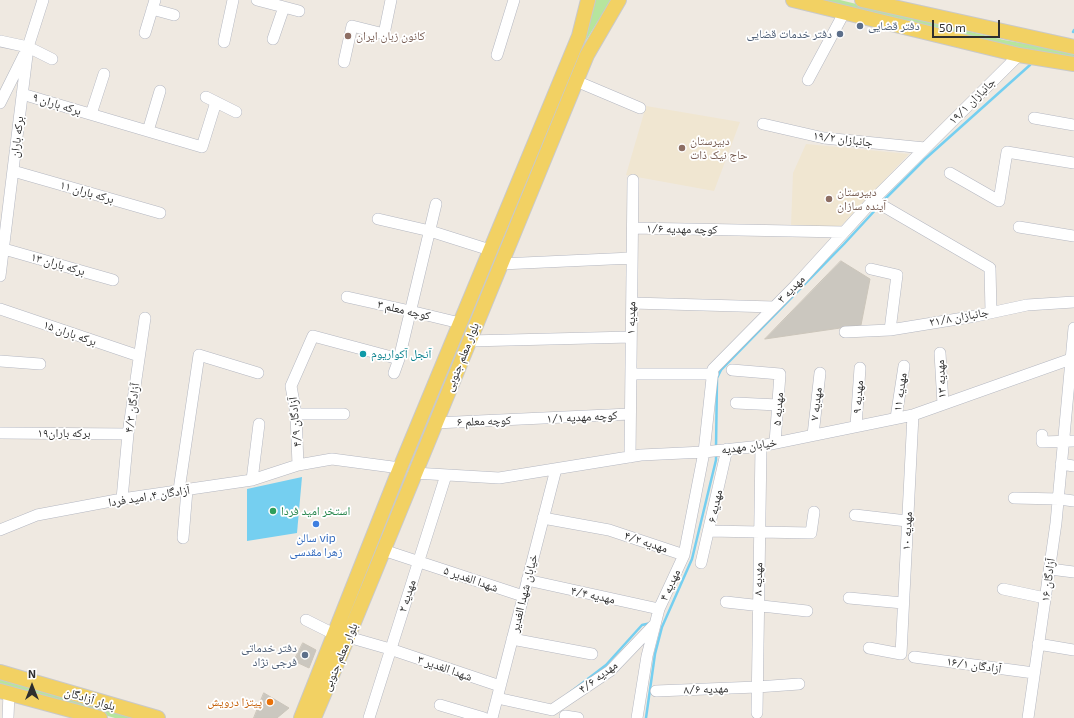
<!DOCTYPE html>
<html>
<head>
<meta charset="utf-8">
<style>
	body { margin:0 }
	#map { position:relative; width:1074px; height:718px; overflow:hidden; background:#efe9e1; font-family:"Exo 2",sans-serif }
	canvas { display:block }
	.north { position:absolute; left:12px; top:666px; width:40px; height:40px; -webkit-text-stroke:3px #fff; paint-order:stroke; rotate:0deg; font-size:11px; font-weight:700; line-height:16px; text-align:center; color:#2e2e2e }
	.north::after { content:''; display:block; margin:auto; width:14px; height:18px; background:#2e2e2e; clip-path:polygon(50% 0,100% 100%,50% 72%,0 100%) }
	.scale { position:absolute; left:932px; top:20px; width:68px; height:18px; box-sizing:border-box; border:2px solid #2e2e2e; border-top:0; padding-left:5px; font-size:12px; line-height:14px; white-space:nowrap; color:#2e2e2e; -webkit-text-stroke:3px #fff; paint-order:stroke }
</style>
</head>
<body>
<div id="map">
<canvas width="1074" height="718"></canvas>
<div class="north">N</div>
<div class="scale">50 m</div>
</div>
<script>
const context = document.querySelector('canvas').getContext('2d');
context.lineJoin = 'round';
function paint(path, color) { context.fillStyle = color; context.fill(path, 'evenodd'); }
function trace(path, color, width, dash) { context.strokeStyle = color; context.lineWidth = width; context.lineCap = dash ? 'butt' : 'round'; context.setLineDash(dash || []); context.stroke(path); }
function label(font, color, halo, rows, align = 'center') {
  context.font = font + ' "Exo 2","Noto Naskh Arabic",sans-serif'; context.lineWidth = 3.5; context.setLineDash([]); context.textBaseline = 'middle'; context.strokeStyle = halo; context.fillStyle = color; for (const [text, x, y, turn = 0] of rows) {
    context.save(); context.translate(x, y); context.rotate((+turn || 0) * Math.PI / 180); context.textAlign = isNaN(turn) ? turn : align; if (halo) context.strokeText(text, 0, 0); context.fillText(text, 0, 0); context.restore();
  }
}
const education = new Path2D(`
	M646,106l94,16 -26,69 -88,-16z
	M806,144l103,10 -68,72h-50l2,-53z`);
const green = new Path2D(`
	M594,0h17l-26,42 9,-38z
	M818,0h22l164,40 70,12v6l-51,-8z
	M0,678l144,40h-29l-115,-33z`);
const water = new Path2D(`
	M302,477l-5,56 -50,8v-52z`);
const stream = new Path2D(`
	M1073,32l1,-2
	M882,202l43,-43 105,-94
	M716,448l1,-70 4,-8 123,-126 35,-38
	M568,694l38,-29 36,-40 9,-2
	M646,718l9,-64 7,-27 30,-68 24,-99v-7`);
const building = new Path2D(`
	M841,261l29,18 -9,46 -96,14z
	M303,643l13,7 -7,18 -15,-7z
	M264,693l25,15 -12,10h-23z`);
const minor = new Path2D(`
	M257,0l42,11
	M152,9l22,6
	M145,33l10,-33
	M273,39l11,-32
	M0,41l28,6 24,12
	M224,42l9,-42
	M497,55l17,-55
	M344,62l8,-36 32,8 7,-34
	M808,80l36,-67
	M576,81l64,27
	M22,94l180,53 14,-45
	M206,97l30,15
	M0,103l24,-48
	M91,114l13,-40
	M1034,118l40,7
	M763,124l61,14 101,10
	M148,131l12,-40
	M13,171l147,42
	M950,173l49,28 8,-49 67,11
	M873,200l117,68 1,44
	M378,219l52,12 60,19
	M1019,227l55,9
	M633,228l211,4
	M4,249l109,31
	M501,264l131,-6
	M871,269l26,6 -7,55
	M0,276l28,-229 15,-47
	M347,297l63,14 50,12
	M632,303l142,4
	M0,309l139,47
	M845,332l45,-2 86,-14 51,-11 47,-3
	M469,341l162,-4
	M940,353l3,51
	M0,361l40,3
	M732,370l48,4 -5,69
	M394,373l5,-14
	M631,374h82
	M736,403l42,2
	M296,414h48
	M896,418l8,-52
	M435,423l195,-9
	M856,426l4,-58
	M0,433l128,1
	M813,435l7,-62
	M1042,435v7l32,-1
	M630,457l3,-277
	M1061,464l13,2
	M298,465l-2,-51 -5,-28 22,-50 86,23 37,-155
	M414,473l85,5 142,-23 63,-3 57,-6 152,-31 161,-57
	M252,480l7,-56
	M179,490l20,-135 59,18
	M1014,498l45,1 15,2
	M122,499l6,-65 17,-116
	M855,515l52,6
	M543,518l66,12 75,25
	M0,530l37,-15 85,-16 130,-19 46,-15 34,-6 68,9
	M709,531l102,2 3,-21
	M183,538l4,-48
	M383,550l140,46
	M701,563l26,-114
	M1050,569l24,3
	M527,580l132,29
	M1003,589l42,9
	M849,598l54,5
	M726,602l81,9
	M306,620l28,14
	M348,637l42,12 110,37
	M512,639l80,15
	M1038,644l36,6
	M869,648l32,6 12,-239
	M914,657l120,16
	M656,691l101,-4 42,-3
	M497,698l55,12 58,-39 45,-47
	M440,705l44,13
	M757,713l4,-267
	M565,716l13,2
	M8,718l1,-25
	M369,718l77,-243
	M492,718l64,-249
	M637,718l10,-62 12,-47 25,-54 20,-103 9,-83 82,-83 81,-89 143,-142
	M1028,718l28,-195 18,-195`);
const major = new Path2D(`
	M793,0l226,55 55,9
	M862,0l212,47
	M0,672l158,46
	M0,691l100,27
	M301,718l99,-250 179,-432 9,-36
	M314,718l34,-81 239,-582 32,-55`);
const markers = [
	[860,26,4,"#5c6f8a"],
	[840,34,4,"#5c6f8a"],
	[348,36,4,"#8d6e63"],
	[682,148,4,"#8d6e63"],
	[829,199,4,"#8d6e63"],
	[363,354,4,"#0f9aa8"],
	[273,511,4,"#2e9e5b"],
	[316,524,4,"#3f7fe0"],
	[305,655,4,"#5c6f8a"],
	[270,702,4,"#e8710a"]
];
const serviceNames = [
	["دفتر قضایی",868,26,"left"],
	["دفتر خدمات قضایی",832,34],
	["دفتر خدماتی",297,648],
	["فرجی نژاد",297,662]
];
const educationNames = [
	["کانون زبان ایران",356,36],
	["دبیرستان",690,141],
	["حاج نیک ذات",690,155],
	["دبیرستان",837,192],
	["آینده سازان",837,206]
];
const streetNames = [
	["جانبازان ۱۹/۱",972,101,-45],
	["برکه باران ۹",57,104,17],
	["برکه باران",17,137,-83],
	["جانبازان ۱۹/۲",843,139,7],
	["برکه باران ۱۱",87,192,16],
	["کوچه مهدیه ۱/۶",682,229,1],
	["برکه باران ۱۳",58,264,16],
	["مهدیه ۳",791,289,-46],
	["کوچه معلم ۳",404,310,13],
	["جانبازان ۲۱/۸",959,317,-10],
	["مهدیه ۱",631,318,-89],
	["برکه باران ۱۵",70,333,19],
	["بلوار معلم جنوبی",462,357,-68],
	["مهدیه ۱۳",941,379,-93],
	["مهدیه ۱۱",900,392,-82],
	["مهدیه ۹",858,397,-86],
	["مهدیه ۷",816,404,-83],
	["آزادگان ۴/۳",132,408,-82],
	["مهدیه ۵",778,409,-86],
	["کوچه مهدیه ۱/۱",582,417,-3],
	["کوچه معلم ۶",484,421,-2],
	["آزادگان ۴/۹",295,422,-95],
	["برکه باران۱۹",64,433],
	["خیابان مهدیه",749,446,-8],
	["آزادگان ۴، امید فردا",149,496,-9],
	["مهدیه ۶",715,506,-78],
	["مهدیه ۱۰",907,531,-87],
	["مهدیه ۴/۲",646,542,18],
	["شهدا الغدیر ۵",471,579,19],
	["مهدیه ۸",758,579,-89],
	["آزادگان ۱۶",1048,580,-82],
	["مهدیه ۴",670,585,-65],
	["خیابان شهدا الغدیر",524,593,-76],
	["مهدیه ۴/۴",593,595,12],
	["مهدیه ۲",407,596,-72],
	["بلوار معلم جنوبی",340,657,-67],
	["آزادگان ۱۶/۱",974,665,8],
	["شهدا الغدیر ۳",445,668,19],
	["مهدیه ۴/۶",598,677,-37],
	["مهدیه ۸/۶",706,689,-2],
	["بلوار آزادگان",90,699,17]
];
const cultureNames = [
	["آنجل آکواریوم",371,354]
];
const leisureNames = [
	["استخر امید فردا",281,511]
];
const shopNames = [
	["سالن vip",316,538],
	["زهرا مقدسی",316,552]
];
const foodNames = [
	["پیتزا درویش",262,702]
];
paint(education, '#f0e6d1');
paint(green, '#b6e59e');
paint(water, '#75cff0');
trace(stream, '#75cff0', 2.5);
paint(building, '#cbc7bf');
trace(building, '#cbc5ba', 1);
trace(minor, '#b4b7c1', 12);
trace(major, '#c9c9c9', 16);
trace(minor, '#fff', 11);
trace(major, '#f2d163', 14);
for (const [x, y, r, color] of markers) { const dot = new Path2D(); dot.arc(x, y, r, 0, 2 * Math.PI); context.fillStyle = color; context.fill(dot); trace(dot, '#fff', 1.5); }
label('12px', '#4e5e75', '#fff', serviceNames, 'right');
label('12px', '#785e54', '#fff', educationNames, 'left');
label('12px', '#2e2e2e', '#fff', streetNames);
label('12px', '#0d838f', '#fff', cultureNames, 'left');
label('12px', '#27864d', '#fff', leisureNames, 'left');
label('12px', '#366cbe', '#fff', shopNames);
label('12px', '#c56008', '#fff', foodNames, 'right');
</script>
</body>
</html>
